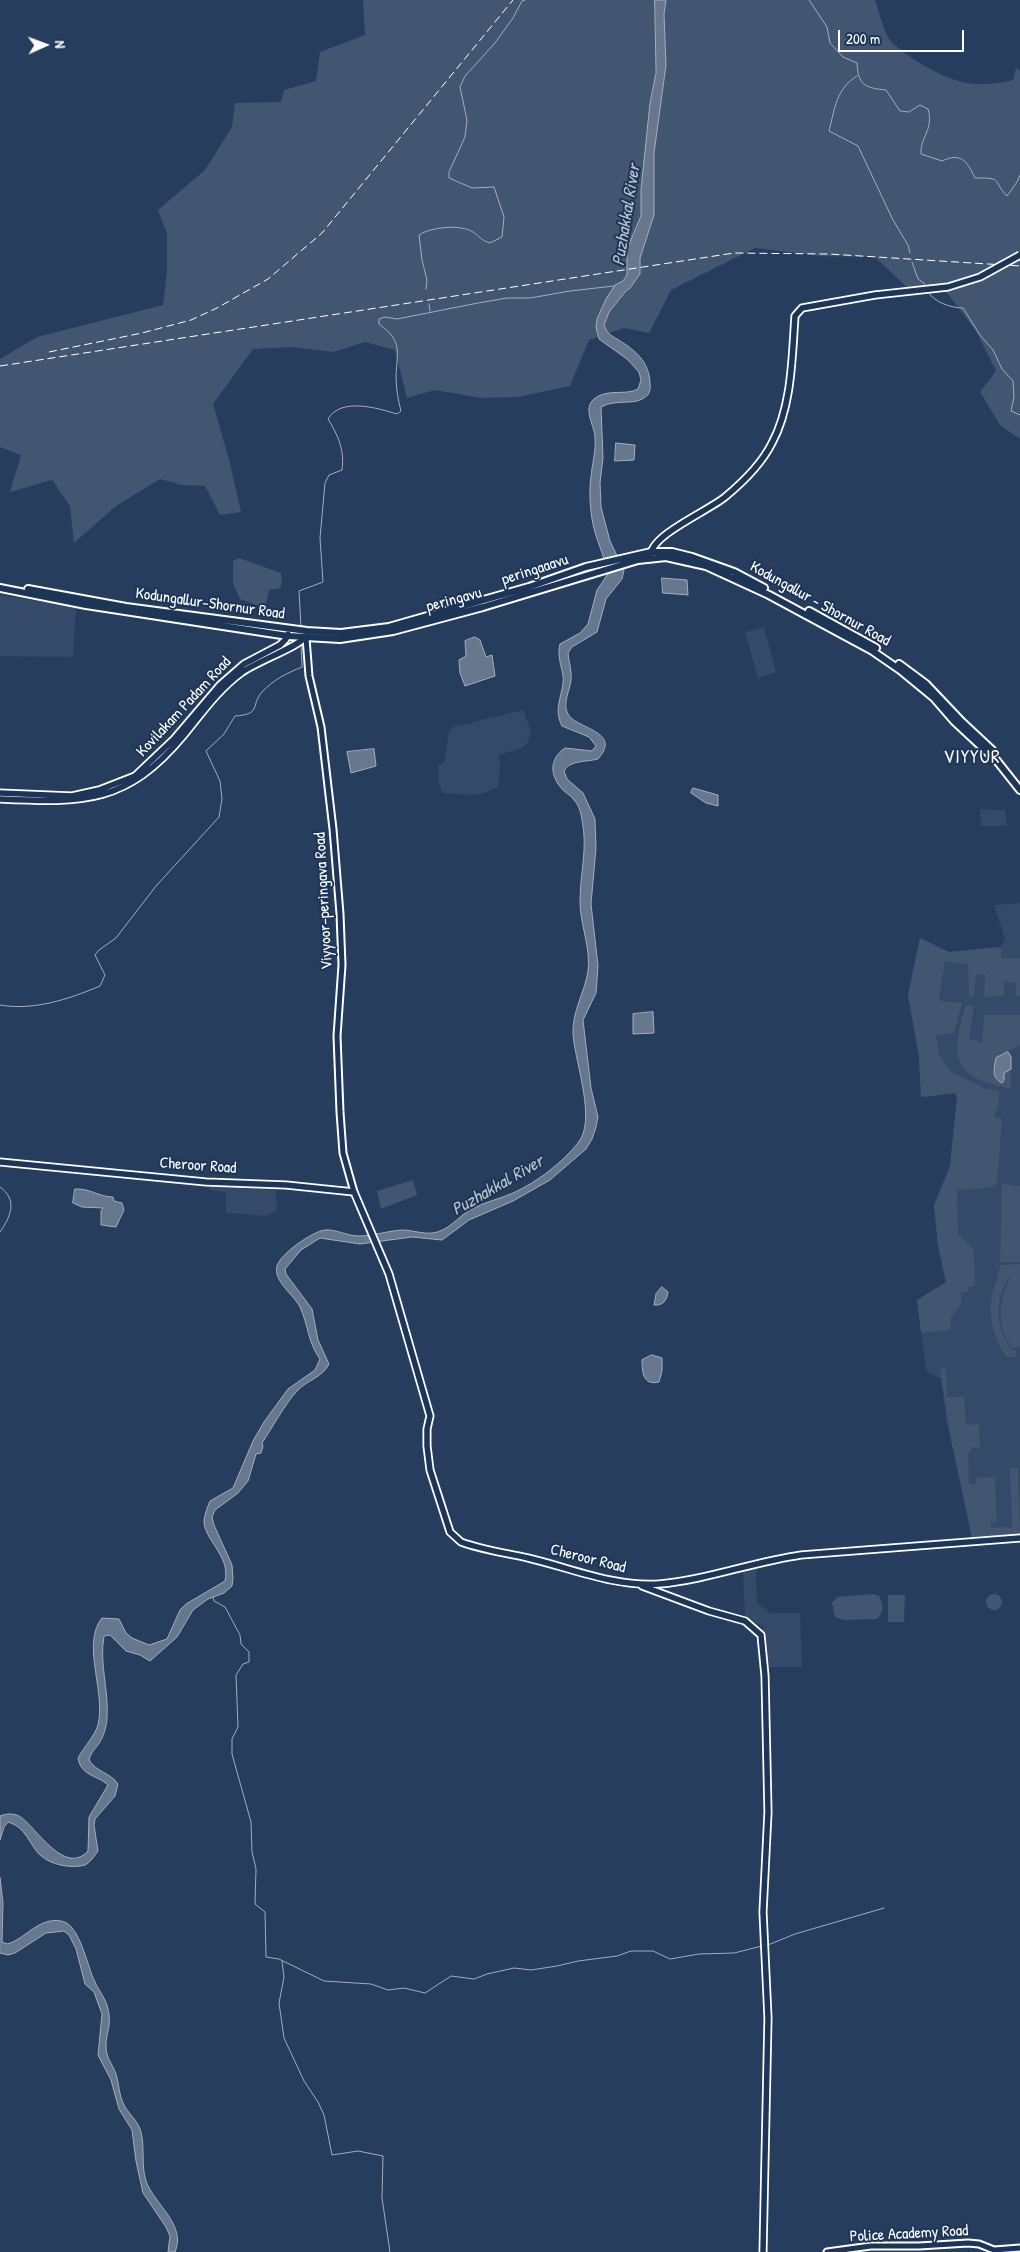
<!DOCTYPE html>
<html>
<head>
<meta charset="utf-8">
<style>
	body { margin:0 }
	#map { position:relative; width:1020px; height:2252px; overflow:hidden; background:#263d5e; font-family:"Patrick Hand",sans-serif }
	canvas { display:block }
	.north { position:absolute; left:20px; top:20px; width:50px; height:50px; -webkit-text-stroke:4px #1d3557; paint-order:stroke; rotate:88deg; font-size:14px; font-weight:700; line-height:20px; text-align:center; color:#fff }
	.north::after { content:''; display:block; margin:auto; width:18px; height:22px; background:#fff; clip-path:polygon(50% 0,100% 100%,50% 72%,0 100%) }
	.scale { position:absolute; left:838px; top:30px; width:126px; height:22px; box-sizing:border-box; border:2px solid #fff; border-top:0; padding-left:6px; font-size:15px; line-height:18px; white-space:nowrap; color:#fff; -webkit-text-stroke:4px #1d3557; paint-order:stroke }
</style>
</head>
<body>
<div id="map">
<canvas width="1020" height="2252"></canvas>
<div class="north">N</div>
<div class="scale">200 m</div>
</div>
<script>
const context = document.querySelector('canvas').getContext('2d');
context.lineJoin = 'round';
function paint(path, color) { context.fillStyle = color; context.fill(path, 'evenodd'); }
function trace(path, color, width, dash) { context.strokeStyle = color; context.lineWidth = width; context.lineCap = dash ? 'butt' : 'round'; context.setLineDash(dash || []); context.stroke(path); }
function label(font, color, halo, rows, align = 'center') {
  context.font = font + ' "Patrick Hand",sans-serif'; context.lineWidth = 4; context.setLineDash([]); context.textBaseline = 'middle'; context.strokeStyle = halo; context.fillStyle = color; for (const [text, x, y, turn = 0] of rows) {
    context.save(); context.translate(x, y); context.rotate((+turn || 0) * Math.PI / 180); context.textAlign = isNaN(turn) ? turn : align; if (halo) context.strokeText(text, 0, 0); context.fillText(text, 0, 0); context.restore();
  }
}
const built = new Path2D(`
	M0,595l76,12 -3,50 -73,-1z
	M764,627l12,45 -18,6 -13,-46z
	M523,710l8,21 -3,11 -6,6 -23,7 1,11 -2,21 -14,6 -13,2 -28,-2 -4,-9 -1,-19 6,-2 5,-32 4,-4z
	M980,809l25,1 2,16h-26z
	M1020,903v632l-48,3 -12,-66 -13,-47 -6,-46 -11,-5 -4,-5 -9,-69 29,-18 -8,-36 -4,-41 16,-39 7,-69 -2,-4 -31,4 -3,-1 -2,-39 -11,-62 12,-57 29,14 52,-5 4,-8 -11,-34z
	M209,1184l67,6 1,21 -11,5 -40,-3v-21l-17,-2z
	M756,1566l1,37 14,10h29l2,54h-37l-2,-40 -18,-10 -2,-49z`);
const green = new Path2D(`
	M363,0h512c4,12 7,26 13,37 9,16 60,44 79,46 13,2 33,1 46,-3l3,-12 4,3v368l-20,-14 -20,-33 16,-21 -20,-40 -32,-42 -31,4 -38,-36 -54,-1 -66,-8 -84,42 -22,43 -25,-5 -35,12 -19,46 -52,11 -37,1 -46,-8 -28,8 -12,-48 -30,-8 -32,10 -40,-5 -40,2 -40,55 17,59 11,49 -21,3 -15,-29 -23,-1 -22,-6 -44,27 -42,37 -4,-37 -18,-26 -42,12 11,-37 -21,-8v-88l37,-22 126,-32 4,-33v-38l-9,-24 47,-40 27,-43 3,-24 46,-1 3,-12 32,-9 4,-29 45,-17z
	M239,558l42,15 1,10 -2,5 -11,2 -4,18 -25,-9 -7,-16v-22z
	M920,938l29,14 52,-5v11h19v38h-4v-13l-12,-2v15l-20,1 1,-23 -9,1 -2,20 -5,1 -1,-32 -23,-3 -6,39c8,3 15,1 23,3l-8,30 -18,3 3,18 13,19 5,1 27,14 15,3v12l-5,14 8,2 -5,65 -9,4 -31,2 1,44 16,16 1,36 -7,1v5l-7,1v11l-10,13 -1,13 -29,3 -4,-33 29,-18 -8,-36 -4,-41 16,-39 7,-69 -2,-4 -31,4 -3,-1 -2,-39 -11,-62z
	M965,1006h9l-5,33 13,4 2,-28h36v30l-24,13 8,15 7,-4v20c-60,-13 -60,-29 -46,-83z
	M413,1180l4,15 -36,14 -4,-18z
	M1002,1184l18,2v76h-20z
	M1020,1264v83l-8,1c-16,-23 -14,-46 -2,-70l-1,-1c-15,23 -14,51 3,73h4v7h-9c-13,-17 -19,-39 -15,-61 2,-12 7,-17 8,-31z
	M940,1369h6l1,28h17l2,28 13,-1 1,23 -9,1v4h-3l1,32h8l-1,-6 19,-1 2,45h-6v6l21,-1 -2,-59h8l2,67 -48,3 -21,-98z
	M986 1602a8 8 0 1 1 16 0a8 8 0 1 1-16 0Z
	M873,1594l6,2c5,8 5,17 -2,23l-33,1 -9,-3 -3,-14 5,-6z
	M888,1595h17l-1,27h-16z`);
const water = new Path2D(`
	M655,0h11l-2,14 2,51 -12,88v62l-14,43v16l-10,14 -5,4 -16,20 -5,13c3,8 6,10 13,14 18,11 32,22 33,44 1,8 -1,13 -8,16 -10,6 -26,0 -41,8l2,51 -3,25 1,24 9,34 14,29 -2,9 -16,20 -9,33 -25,15 -4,6c1,9 4,19 3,27 -1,10 -9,24 -3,34 8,15 55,17 30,45 -11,3 -29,1 -34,12l3,8 16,14 12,26 1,29 -5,56 7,62 -2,27 -13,27 8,68 7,29 -2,10 -4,12 -6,10 -36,31 -37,21 -44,19 -27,20 -30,-3 -52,7 -40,-6 -19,12 -16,19 1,5 26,35 6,31 11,24c-7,14 -22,16 -32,27 -12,13 -25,37 -35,52l1,3 -2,7 -5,1 -8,27 -10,12 -23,17 -3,7 2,8 18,40 1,13 -1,8 -8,7 -16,6 -15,11 -16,27 -27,24 -10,-6 -14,-4 -16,-16 -6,1c-5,27 5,54 3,82 0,6 -3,17 -6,22 -4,8 -10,11 -12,20 7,12 22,13 29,24l-3,12 -20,23 -1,6 4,26c-4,5 -7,11 -13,14 -14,4 -34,0 -45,-10 -11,-11 -14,-28 -32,-33l-4,5 -4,13v-24c7,-3 16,-3 22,2 15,11 43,58 66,33l1,-34 19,-32c-11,-10 -27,-9 -30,-27 6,-11 16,-21 20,-33 8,-34 -17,-81 4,-107l17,1 7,14 6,5 17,7 18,-6 13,-29 6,-6 39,-23c6,-25 -22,-42 -21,-61 1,-7 4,-14 6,-19l23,-13 20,-47 11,-19 24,-33 27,-19 5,-11c-12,-16 -12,-35 -20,-52 -6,-12 -27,-26 -23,-41 3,-12 36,-35 48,-36 11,-1 22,6 34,6 14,0 28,-5 43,-6 10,0 20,4 30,3 16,-1 26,-17 40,-24 12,-7 28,-10 41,-16 24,-11 48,-29 65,-50 19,-23 -3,-80 -5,-109 -1,-23 12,-42 15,-63 3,-23 -8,-47 -8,-69 0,-29 8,-54 2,-82 -1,-7 -3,-15 -8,-20 -2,-4 -7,-6 -10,-9 -14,-14 -16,-31 1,-43l27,3 4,-5 -7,-9 -27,-11c-10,-19 3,-33 1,-51 -2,-10 -6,-21 -3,-31l20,-11 8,-9 9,-34 11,-16c-4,-20 -13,-36 -16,-55 -2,-13 -3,-29 -1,-42 1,-13 5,-25 4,-39 0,-12 -13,-29 -1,-39 13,-11 31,-3 44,-10l3,-9 -2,-8 -12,-13 -28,-20 -3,-12 1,-8 9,-20 9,-14 8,-4 4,-6v-26l14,-33v-26l9,-87 6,-30z
	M616,443l19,2 -1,15 -19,1z
	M662,578l25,2 1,15 -25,-2z
	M475,637l5,3 6,17 6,-2 3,21 -30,10 -5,-13 -1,-13 7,-4 -1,-15z
	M374,749l2,17 -25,7 -4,-21z
	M693,788l25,7v11l-12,-3 -15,-10z
	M653,1012l1,21 -21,1v-20z
	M1008,1052l3,5v12l-7,4v7l-2,3c-11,-6 -8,-13 -6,-25z
	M75,1189c15,-1 24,8 38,8l1,4 8,2 2,7 -8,17 -15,-2v-14l2,-3 -21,-1 -9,-4z
	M662,1287l6,5c-1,8 -5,14 -14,13l2,-11z
	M652,1355l10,3v13l-3,11c-16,4 -17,-10 -17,-22z
	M0,1878l3,25 -1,39 5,2c19,-5 31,-27 54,-23 19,2 26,46 34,61 4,9 11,17 13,27 4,18 -2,22 -2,37 0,12 6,17 10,28 3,9 3,21 7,29 5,11 15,17 18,29 4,16 0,34 5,49 8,23 41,44 29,71h-7l2,-16 -4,-9 -23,-34 -7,-32 -4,-31 -13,-21 -8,-29 -13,-25 4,-41 -8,-22 -9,-8 -9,-35 -7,-14 -5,-4 -18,2 -31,20 -7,2 -8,-2z`);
const stream = new Path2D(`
	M809,0l18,27 3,16 13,14 14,6c1,22 8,25 29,27l14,21 9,1 11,-7 8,4c6,21 -8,28 -7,45l21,7c19,-9 25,0 33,17 29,0 16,1 32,18l10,-14 3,-7
	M857,76c-21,13 -22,32 -28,55l29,15 35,74 15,25 2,8
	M912,262l6,17 7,5
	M426,289l1,-9 -5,-20 -3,-25c12,-8 42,-11 54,-3 7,5 8,8 17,11l12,-6 2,-20 -10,-30 -22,1 -23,-10v-6l16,-35 2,-17 -7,-33 5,-11 30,-33 18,-25 9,-17 3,-1
	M928,292c7,11 24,16 35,16l17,27 13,15 9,19 11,12 1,16 -3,14 9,4
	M429,304l1,7
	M301,627l-2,-36 24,-9 -3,-44 5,-55 4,-8 13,-5c3,-19 -4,-35 -14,-51 13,-22 49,-11 69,-5l4,-3c-3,-11 -5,-23 -5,-35 1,-24 7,-35 -17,-52v-5l6,-2 12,2 81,-16 29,-5h23l40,-7 44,-5
	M0,1005c34,6 69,-6 100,-19l5,-11 -10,-20 4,-5 17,-12 40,-52 63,-69 3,-18 -2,-18 -14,-30 18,-17 11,-18c27,-2 15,-10 27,-24 11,-12 25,-19 40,-25l-1,-23
	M0,1187c18,13 11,29 0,45
	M213,1597l1,4 11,6 15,28 1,9 8,8v10l-6,2 -7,11 2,52 -6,12v15l19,68 1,30 4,17 -1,35 10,8 1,45 13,2 45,22 47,3 17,6 16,-2 21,5 26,-17 23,3 13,-5 27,-6 17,2 26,-4 21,-5 39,-5 14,-5h22l17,8 29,-5 35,-1 28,-7
	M768,1945l27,-11 89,-26
	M282,1961l2,16 -5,26 5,35 20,43 14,21 6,13 8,40 26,-4 25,5 -1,42 8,54`);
const tertiary = new Path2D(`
	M306,638l3,38 12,51 12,102 7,85 2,51 -5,71 3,76 3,41 11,39
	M827,2252l44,-6h48l49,-3 11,1 15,6 26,-2`);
const secondary = new Path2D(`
	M651,554c2,-20 57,-43 74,-57 17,-14 37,-34 47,-54 20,-37 20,-86 23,-127l7,-8 73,-13
	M0,793l72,3 27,-6 36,-14 39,-37 46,-54 24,-21 36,-19 6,-6 2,-5
	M0,799c84,4 127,5 184,-64 18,-22 34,-45 57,-62 14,-11 60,-27 65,-37
	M0,1162l206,20 80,3 68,7 35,82 41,142 -3,13v17l3,24 20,62 11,10c22,8 45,11 67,16 43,10 86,29 131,26 47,-4 94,-22 142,-29l219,-17
	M642,1586l67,25 36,10 16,14 4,41 3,136 -5,100 5,106 -5,234`);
const primary = new Path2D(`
	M0,588l86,17 202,31 52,3 53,-8 90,-24 155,-47 28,-3 40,9 63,29 102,55 29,20 34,28 20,23 43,40 23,29
	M28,589l98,18 181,24 34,2 48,-6 140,-40 57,-20 65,-15h21l20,5 42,15 30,16
	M809,611l67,37
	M899,664l27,20 36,38 30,28`);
const rail = new Path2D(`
	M49,352l93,-19 49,-13 26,-12 51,-29 54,-46 191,-233
	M0,366l734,-113 95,1 191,12`);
const secondaryBridge = new Path2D(`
	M875,295l73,-8 32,-10 40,-22`);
const streetNames = [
	["peringaaavu",535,570,-18],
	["peringavu",454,600,-15],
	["Kodungallur-Shornur Road",210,604,8],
	["Kodungallur - Shornur Road",820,604,29],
	["Kovilakam Padam Road",184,707,-47],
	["Viyyoor-peringava Road",324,901,-93],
	["Cheroor Road",198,1166,4],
	["Cheroor Road",588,1559,14],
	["Police Academy Road",909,2234,-3]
];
const waterNames = [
	["Puzhakkal River",627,215,-81],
	["Puzhakkal River",498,1186,-30]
];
const quarterNames = [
	["VIYYUR",972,758]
];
paint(built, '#344a68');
paint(green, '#425672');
paint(water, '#67788e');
trace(water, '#a4aebb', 1);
trace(stream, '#a4aebb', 1);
trace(tertiary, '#fff', 9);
trace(secondary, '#fff', 9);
trace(primary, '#fff', 10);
trace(tertiary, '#1d3557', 5);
trace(secondary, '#1d3557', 5.5);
trace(primary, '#1d3557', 6);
trace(rail, '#fff', 1, [8, 4]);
trace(secondaryBridge, '#fff', 9, []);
trace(secondaryBridge, '#1d3557', 5.5);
label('16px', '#fff', '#1d3557', streetNames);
label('italic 18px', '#bbc2cc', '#1d3557', waterNames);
context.letterSpacing = '1px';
label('19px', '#fff', '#1d3557', quarterNames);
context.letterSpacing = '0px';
</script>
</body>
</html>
